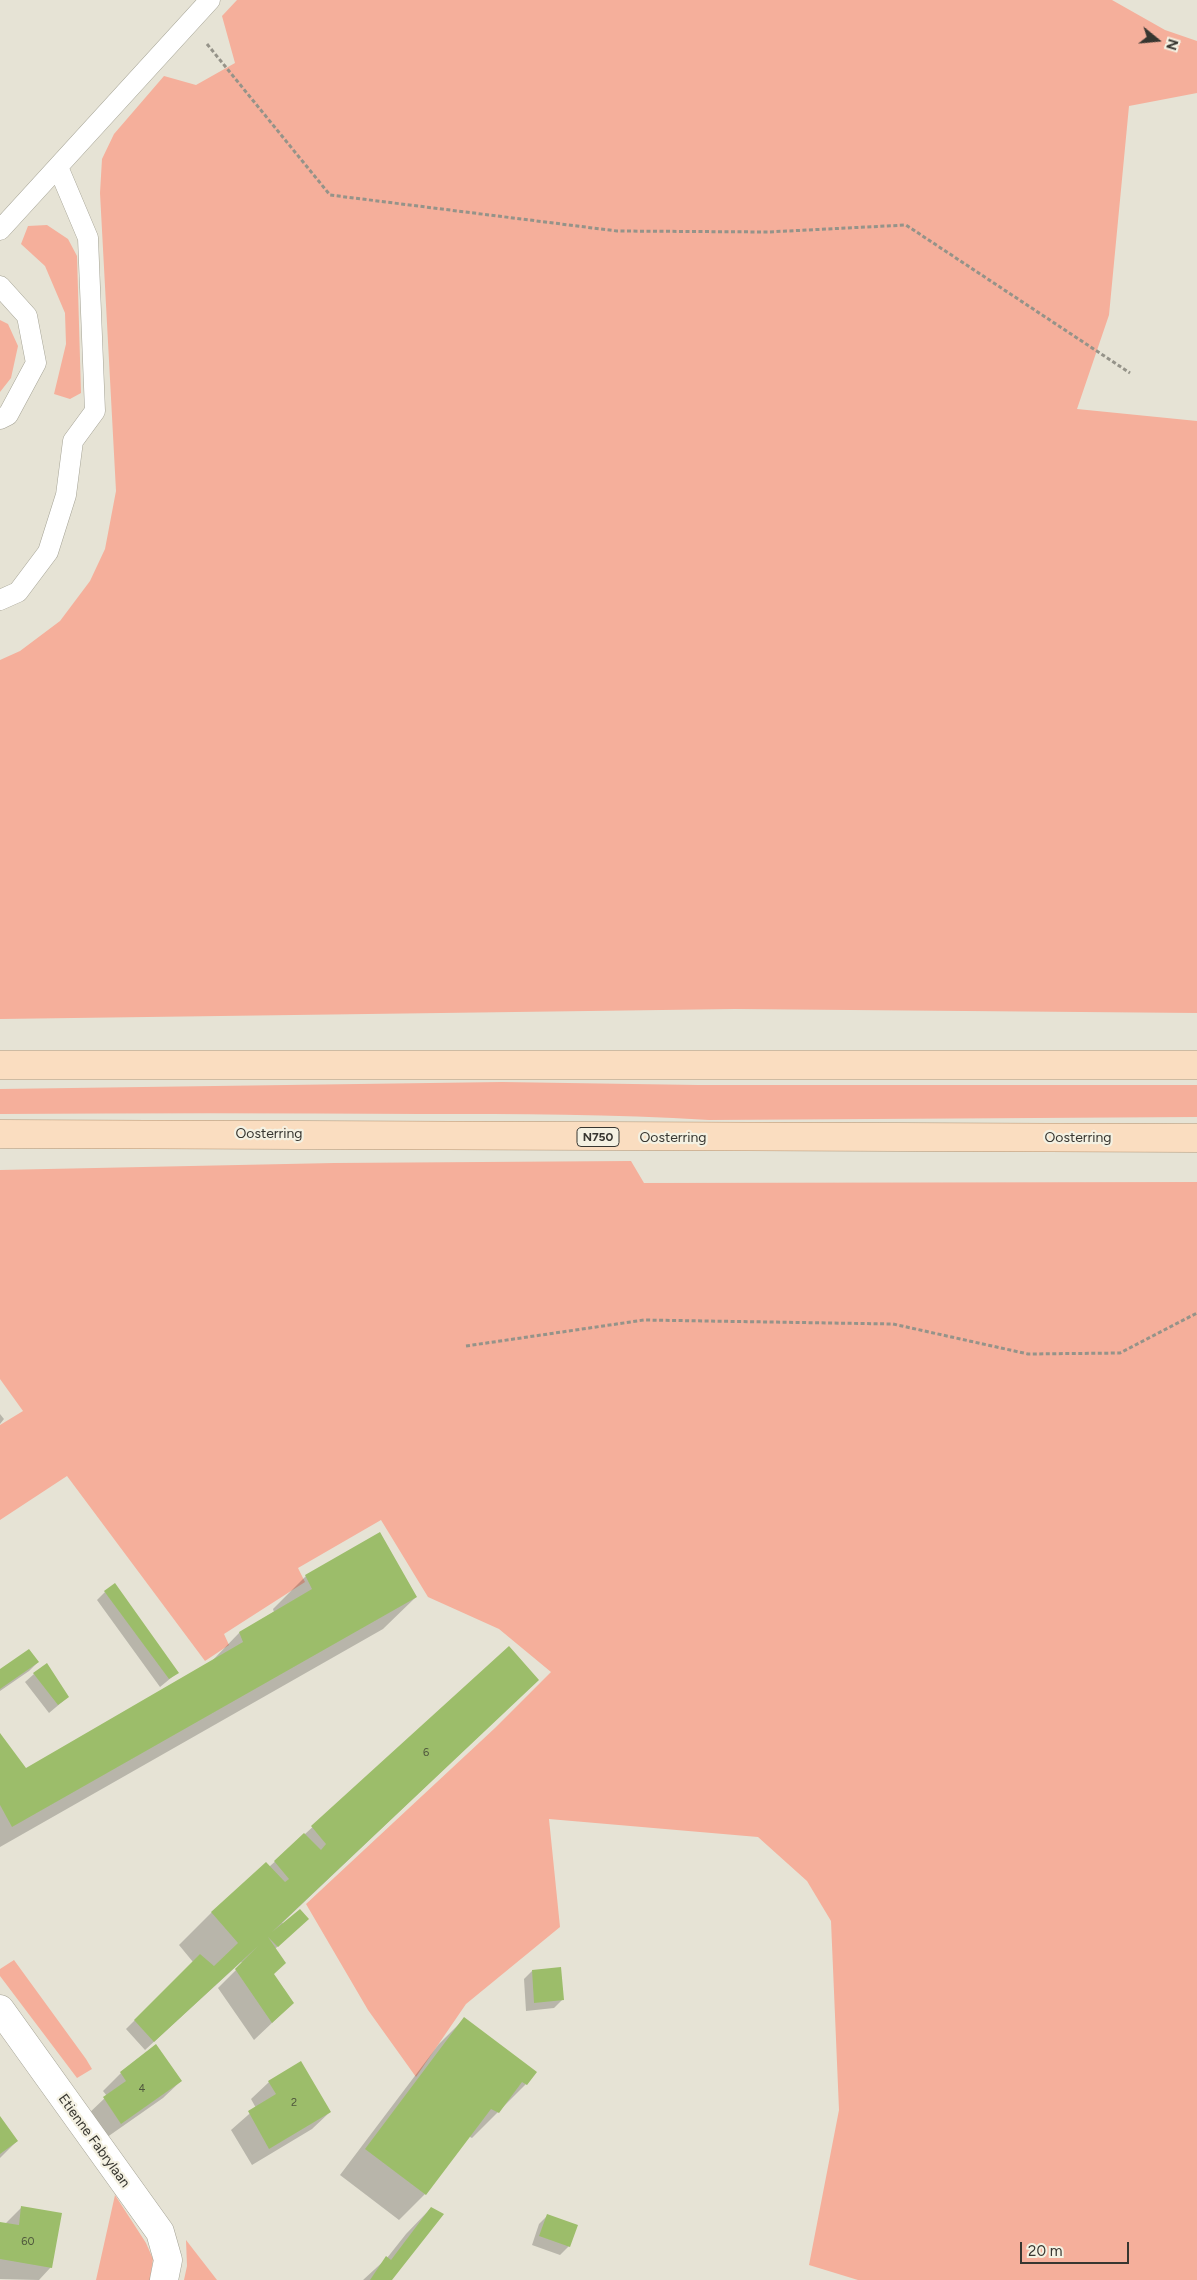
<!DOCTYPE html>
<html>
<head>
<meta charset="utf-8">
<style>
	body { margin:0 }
	#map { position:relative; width:1197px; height:2280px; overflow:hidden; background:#e6e3d5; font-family:Figtree,sans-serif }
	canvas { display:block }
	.north { position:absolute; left:1132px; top:15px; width:50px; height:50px; -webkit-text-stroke:4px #f4f1e2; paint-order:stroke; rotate:107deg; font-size:14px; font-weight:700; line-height:20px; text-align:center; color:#373630 }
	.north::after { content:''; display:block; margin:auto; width:18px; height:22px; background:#373630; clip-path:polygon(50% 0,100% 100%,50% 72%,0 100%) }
	.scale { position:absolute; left:1020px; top:2242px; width:109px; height:22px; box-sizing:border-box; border:2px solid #373630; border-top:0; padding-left:6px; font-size:15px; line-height:18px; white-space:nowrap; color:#373630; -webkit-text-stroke:4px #f4f1e2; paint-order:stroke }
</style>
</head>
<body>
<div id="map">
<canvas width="1197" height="2280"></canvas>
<div class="north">N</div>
<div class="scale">20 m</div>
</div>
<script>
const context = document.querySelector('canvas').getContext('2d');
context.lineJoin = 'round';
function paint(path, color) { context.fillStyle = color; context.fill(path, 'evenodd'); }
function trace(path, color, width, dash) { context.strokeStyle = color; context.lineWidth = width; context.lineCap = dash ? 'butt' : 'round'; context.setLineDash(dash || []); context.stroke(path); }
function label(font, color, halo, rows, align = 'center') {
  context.font = font + ' Figtree,sans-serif'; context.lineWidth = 4.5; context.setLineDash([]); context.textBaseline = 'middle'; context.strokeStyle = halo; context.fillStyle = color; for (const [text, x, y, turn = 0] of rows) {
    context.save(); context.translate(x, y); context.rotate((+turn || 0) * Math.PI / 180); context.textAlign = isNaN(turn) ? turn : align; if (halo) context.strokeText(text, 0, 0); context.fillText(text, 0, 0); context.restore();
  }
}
const green = new Path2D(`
	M237,0h875l53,30 32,11v52l-68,13 -20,209 -32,94 120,12v592l-462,-4 -735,10v-359l20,-9 40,-30 30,-40 15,-32 11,-58 -16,-298 2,-34 12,-25 50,-58 32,9 39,-22 -13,-47z
	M47,225l21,14 9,17 4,137 -11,6 -16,-5 12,-50 -1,-31 -20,-47 -24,-22 7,-18z
	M0,320l8,4 10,22 -7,32 -11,14z
	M502,1082l196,3h499v32l-488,3c-96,-6 -192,-6 -288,-6 -141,-1 -281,-1 -421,0v-25z
	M631,1161l13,22 553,-1v1098h-339l-49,-15 30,-155 -8,-189 -24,-40 -49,-44 -209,-18 11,108 -94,77 -50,73 -48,-67 -62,-106 189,-176 56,-56 -52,-43 -71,-32 -47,-77 -83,48 7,14 -81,52 5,11 -24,16 -138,-185 -67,44v-95l23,-14 -23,-32v-209l334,-7z
	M14,1960l72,99 6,10 -15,9 -77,-102v-7z
	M115,2195l31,48 7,16 -3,21h-54z
	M186,2240l31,40h-33l3,-14z`);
const shadow = new Path2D(`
	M0,1414l4,5 -4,5z
	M306,1576l110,21 -33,32 -383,218v-112l26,35 184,-107 29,-30 35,-21 -1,-3z
	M105,1592l72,81 -17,14 -63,-87z
	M508,1648l-4,64 -222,211 2,1 23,-6 -32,31 -2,25 20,29 -39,37 -36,-52 25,-25 -2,-1 -96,88 -19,-21 67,-67 -14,-17 33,-33 57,-45z
	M38,1662l-9,9 -29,20v-20z
	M34,1674l34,23 -19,16 -24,-31z
	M532,1971l31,28 -9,9 -28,3 -2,-32z
	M464,2019l62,65 -54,54 -4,-2 -43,58 -26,26 -59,-45 99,-131z
	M156,2046l25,35 -18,17 -60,42 -17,-24 21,-20 -4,-5 18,-18z
	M269,2082l61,30 -18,17 -60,36 -21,-35 25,-22 -5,-9z
	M0,2118l17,23 -17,17z
	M22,2207l29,60 -12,13 -39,-1v-56l5,1z
	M431,2208l-41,72h-27l24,-22 19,-24z
	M547,2216l22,30 -9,9 -28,-10 7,-21z`);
const building = new Path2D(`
	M380,1532l37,65 -405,230 -12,-22v-72l26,35 217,-126 -4,-10 73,-43 -7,-14z
	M115,1583l64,90 -10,6 -65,-88z
	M509,1646l30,34 -267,252 28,-23 9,10 -31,28 -10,-10 18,26 -12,11 20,29 -22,20 -37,-54 23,-23 -104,96 -20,-22 66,-66 14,12 24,-23 -27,-31 55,-50 19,20 4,-3 -15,-18 30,-28 17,17 5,-6 -15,-18z
	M29,1649l10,13 -39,27v-20z
	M47,1663l22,34 -11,8 -25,-32z
	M561,1967l3,33 -30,3 -2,-33z
	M464,2017l73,55 -10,13 -5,-3 -23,31 -8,-4 -65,86 -61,-46z
	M156,2044l26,37 -61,43 -18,-27 23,-16 -6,-9z
	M301,2061l30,51 -62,37 -21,-38 28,-17 -8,-13z
	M0,2116l18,25 -18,13z
	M21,2206l41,7 -10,55 -52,-9v-37l19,3z
	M431,2207l13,7 -52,66h-22l16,-24 5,4z
	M547,2214l31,11 -8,22 -31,-11z`);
const path = new Path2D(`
	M207,44l123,151 287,36 151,1 138,-7 224,148
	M466,1346l178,-26 249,4 135,30 92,-1 77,-40`);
const lane = new Path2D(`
	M0,230l210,-230
	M0,286l27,30 9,47 -28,52 -8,4
	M0,600l18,-8 30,-40 18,-57 7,-54 22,-30 -7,-173 -30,-71`);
const street = new Path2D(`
	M0,2009l160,223 8,28 -4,20`);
const primary = new Path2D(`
	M0,1065h1197
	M0,1134l1197,4`);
const numberNames = [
	["6",426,1753],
	["4",142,2089],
	["2",294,2103],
	["60",28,2242]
];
const shields = [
	[598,1137,42]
];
const shieldNames = [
	["N750",598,1137]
];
const streetNames = [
	["Oosterring",269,1134],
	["Oosterring",673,1138],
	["Oosterring",1078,1138],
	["Etienne Fabrylaan",94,2141,54]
];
paint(green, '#f5af9b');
paint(shadow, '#0003');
paint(building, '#9cbd6a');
trace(lane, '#a4a294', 21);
trace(street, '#a4a294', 29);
trace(primary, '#b49472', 29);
trace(path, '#959389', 3, [4, 2.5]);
trace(lane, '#fff', 20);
trace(street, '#fff', 28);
trace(primary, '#faddc0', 28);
label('11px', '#50583e', null, numberNames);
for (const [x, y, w] of shields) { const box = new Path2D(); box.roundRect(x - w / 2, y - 9.5, w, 19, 4); context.fillStyle = '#f4f1e2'; context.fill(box); trace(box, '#373630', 1); }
label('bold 12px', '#373630', null, shieldNames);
label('14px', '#373630', '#f4f1e2', streetNames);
</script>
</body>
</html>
